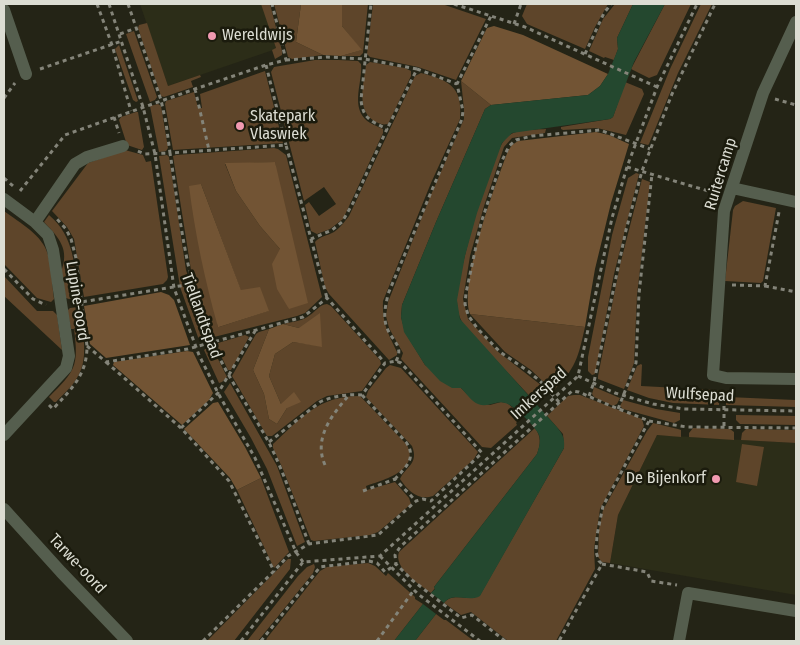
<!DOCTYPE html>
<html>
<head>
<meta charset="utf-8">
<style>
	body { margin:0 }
	#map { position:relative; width:800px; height:645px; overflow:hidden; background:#242416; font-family:"Fira Sans Condensed",sans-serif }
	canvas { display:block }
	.frame { position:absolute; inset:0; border:5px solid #dcddd3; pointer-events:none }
</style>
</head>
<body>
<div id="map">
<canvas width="800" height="645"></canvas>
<div class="frame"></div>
</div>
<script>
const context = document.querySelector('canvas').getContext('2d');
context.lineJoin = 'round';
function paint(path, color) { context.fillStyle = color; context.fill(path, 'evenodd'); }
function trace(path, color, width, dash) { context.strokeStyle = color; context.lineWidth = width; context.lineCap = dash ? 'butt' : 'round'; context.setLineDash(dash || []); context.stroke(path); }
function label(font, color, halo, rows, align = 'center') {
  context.font = font + ' "Fira Sans Condensed",sans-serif'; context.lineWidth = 5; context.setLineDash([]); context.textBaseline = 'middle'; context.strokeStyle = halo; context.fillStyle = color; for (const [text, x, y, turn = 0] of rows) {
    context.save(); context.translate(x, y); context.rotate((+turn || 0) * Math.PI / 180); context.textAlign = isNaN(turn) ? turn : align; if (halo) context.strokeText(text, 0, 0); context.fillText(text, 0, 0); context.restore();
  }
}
const built = new Path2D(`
	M140,4h125l11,45 -108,37z
	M657,435l139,8v152l-186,-32 8,-48z`);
const green = new Path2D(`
	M261,4h9l12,47v4l-7,4 -3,-9 4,-2z
	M274,4h27l-5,38 27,13 -31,4 -4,-2z
	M342,4h26l-5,49 -3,3h-19l20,-6 -19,-24z
	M373,4h69l44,15 -30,61 -38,-13 -48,-10 -3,-3z
	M527,4h81l-13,23 -10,22 -58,-25 -5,-8z
	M615,4h18l-16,34 1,11 -4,11 -9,-3 -1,1 -15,-7 14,-32z
	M665,4h26l-34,71 -8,3 -18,-9z
	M701,4h11l-34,69 -29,71 -1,1 -8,-2 30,-74z
	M147,23l21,63 32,-11 1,2 -10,4 2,6 -29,10 -3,-1 -23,-68 1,-3z
	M134,31l23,66 -2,3 -5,2 -24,-68z
	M119,45l19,56 -2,1 -3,-2 -18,-51z
	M339,60l19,1 3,3c2,17 -10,40 4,55 5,5 12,7 18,10v4l-40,86 -13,10 -13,5 -6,-3 -6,-26 4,-3 10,14 17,-12 -12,-17 -20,14 -33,-129 3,-5 41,-7z
	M370,62l35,6 6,3v5l-23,48c-6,1 -7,0 -12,-2 -21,-11 -12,-39 -10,-57z
	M265,71l18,72 -110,7 -8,-46 1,-3 28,-9 4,16h4l-2,-14z
	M421,73c27,7 42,13 39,46l-29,64 -48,118c-1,22 5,32 14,51v3l-8,5 -60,-66 -4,-7 -10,-45c5,-6 12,-6 19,-10 6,-4 11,-11 15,-16l66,-140z
	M461,81l30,24 -6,4 -49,113 -34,83 -1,12 4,15 20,33 36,23 13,13 16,4 11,-3 6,1 16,13 -7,7 1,2 -26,23 -9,-1 -81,-88 2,-6 -14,-25 -3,-12 2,-14 42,-105 34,-78v-10z
	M625,82l17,7 2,5 -18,41 -29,-7 -34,2 -2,-1v-2l49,-8 3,-2z
	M158,104l3,2 7,42 -2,3 -7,1 -9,-46z
	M136,112h2l6,35 -2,3 -15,-5 -8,-25 2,-3z
	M546,129l-1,4 -33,5 -8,9 -20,59 -14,50 -7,43 5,20 29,32 49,38 1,6 -10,9 -72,-77c-5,-8 -8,-15 -8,-25 -1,-24 34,-150 49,-164 10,-10 27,-8 40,-9z
	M274,148l4,1 8,6 36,142 -17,16 -8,3 -83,21 -3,-2 -12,-33 -8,-32 -18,-114 3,-1zM275,162l14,147 -9,-60 -20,-23 -24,-35 -11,-27zM201,184l40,107 27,20 -49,16h-1z
	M125,150l18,5 3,7 5,-1 17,116 -1,3 -4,4 -79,13 -10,-58 -7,-12 -15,-16 36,-48z
	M167,155l2,2 17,113 22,69 -5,2 -4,-1 -19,-53 -21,-131z
	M636,173l3,1 -25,100 -19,100 -3,1 -4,-4v-14l24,-122 16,-57z
	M642,179l8,3 -13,113 -3,68 -10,26 -26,-10v-3l22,-111z
	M743,201l33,7 -13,73 -2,2 -36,-2 8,-71 2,-4z
	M4,211c16,12 39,24 44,44 4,14 4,30 6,44l-3,3 -14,-4 -33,-34z
	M49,215c26,22 25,51 30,82l-10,2 -3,-1 -5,-26c9,-23 -2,-34 -17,-50z
	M4,276l33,35h16l4,4 5,35 -58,-54z
	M327,304l4,2 49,54 1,4 -19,27 -35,5 -10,5 -45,35h-5l-35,-60 24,-42 3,-2 10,-3 -16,41 11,24 5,25 8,5 10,-16 -6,-4 -12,-28 6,-22 18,-12 29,4 -23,-18 -16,-4c9,-2 20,-3 27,-9 6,-4 9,-10 17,-11z
	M79,307c3,25 12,52 -4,74 -5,8 -13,14 -19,21h-2l-5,-5c26,-26 30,-30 25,-68h-3l-4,-18 3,-3z
	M470,314l115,13c-7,31 -9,41 -32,64l-22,-21 -26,-18z
	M245,335l4,2 -18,33h-3l-12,-24 2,-3z
	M211,345l16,32 -5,5 -3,1 -15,-33z
	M641,364l1,1 -1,21 76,4 3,2 -1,13 -46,-2 -24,-5 -22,-8 10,-24z
	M390,365l11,3 77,84 -4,7 -41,37c-15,5 -25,-5 -33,-17 6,-13 19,-15 12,-33l-46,-49 2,-6 18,-23z
	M230,383l47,83 28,76 -8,4 -30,-77 -16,-31 -27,-46z
	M796,384v23l-70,-2v-7l2,-1 67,3z
	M594,387l26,11 -3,6 -4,2 -19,-9 -2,-3z
	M574,395h6l62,24 2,7 -44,83 -6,40 1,20 -39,72h-48l-37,-29 -10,3 -17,-12c10,-12 24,0 36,-8l84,-147 -1,-14 -16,-18 21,-20z
	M360,396l47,49c13,26 -24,35 -41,41l1,4 28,-8 14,16 2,6 -33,28 -8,3 -56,6 -3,-1 -29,-73 -9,-19v-4c28,-26 45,-48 87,-48z
	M623,400l33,9 24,4v7l-6,3 -51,-14 -3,-3z
	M736,415l60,1v9l-56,-1 -4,-4z
	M653,423l25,6 3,1v7l-24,-2 -39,80 -8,48 -8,-1 -4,-5 1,-28 4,-19 44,-79z
	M535,428c6,8 6,16 2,26l-103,133 1,1 -4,5c-11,-8 -38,-25 -32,-41z
	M693,428l37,1 4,3v8l-45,-3v-4z
	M746,429l50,1v13l-55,-3 1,-7z
	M742,444l22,3 -7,39 -21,-4z
	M261,478l28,74 -15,16 -37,-78z
	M288,559h3l-1,10 -56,72h-27z
	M368,563l7,3 11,10 2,-3 27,24v2l8,5 -29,37h-128l1,-3 53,-67 7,-4z
	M314,564l1,3 -2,6 -55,68h-11l51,-65 9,-9z
	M436,614l8,6h2l28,21h-59z`);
const forest = new Path2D(`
	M301,4h41v22l20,24 -21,6 -18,-1 -27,-13z
	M494,26l29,9 85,39 -8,12 -12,9 -97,10 -30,-24 26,-53z
	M596,132l13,3 20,9 -18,59 -16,66 -10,58 -115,-13c-11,-32 25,-129 38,-163l4,-6 6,-4z
	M275,162l33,141 -19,6 -12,-20 -5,-25 8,-15 -20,-23 -24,-35 -11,-28z
	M201,184l40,106 19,-3 9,24 -50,16h-1c-13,-46 -23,-93 -29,-141z
	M161,292l8,3 5,5 16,45 -84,13 -16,-14 -6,-38z
	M320,313l2,34 -29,-5 -18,12 -6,22 12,28 13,-12 7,10 -14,6 -10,16 -8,-5 -5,-25 -11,-24 16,-41 14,-5 16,4z
	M187,351l6,1 20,41 -4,7 -27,25 -69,-60 1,-3z
	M218,402l27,45 16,31 -24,12 -7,-12 -46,-49 29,-26z`);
const water = new Path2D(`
	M633,4h32l-31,58 -21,55 -3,2 -98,14 -10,10 -25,70 -12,43 -8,44 3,19 95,106c7,8 10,12 9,23l-84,148c-12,7 -26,-5 -36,7l-13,-10 4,-4 -1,-2 103,-133c2,-6 4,-13 2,-19 -3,-8 -26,-31 -34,-32 -9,-3 -17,5 -27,1 -7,-3 -12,-11 -17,-16h-9l-12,-7 -15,-16 -21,-33 -3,-15 1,-12 34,-83 49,-113 6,-4 97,-10 12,-9 8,-12 10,-25 -1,-11z
	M423,604l13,10 -21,27h-21z`);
const path = new Path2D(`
	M97,4l15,41 19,66
	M109,4l34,103 12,47 19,134 25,67 19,38 37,65 41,94 7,10
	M128,4l33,96 5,23 4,30 -25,1 -10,-4
	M454,4l71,23 132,60
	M514,24l7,-20
	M120,34l16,-6
	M585,54l19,-41 7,-9
	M286,60l41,-3 38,2 52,10 -30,60
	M266,65l20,80
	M40,69l82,-28
	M417,69l40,15
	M195,89l14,61
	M4,98l11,-15
	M775,99l21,6
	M114,117l5,16
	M627,167l88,26
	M4,178l9,8
	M20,191l45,-56 130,-46 71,-24 20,-5 -14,-56
	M311,239l16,59
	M4,269l29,30 13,6
	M732,285l33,1 14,-74
	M765,286l31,6
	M75,303l117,-19
	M87,346l19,16 82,-13 115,-32 24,-19 58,65
	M396,361c9,-16 -6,-21 -10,-36 -3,-11 0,-20 2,-31l74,-175 1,-8 -6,-27 34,-68
	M106,362l75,66 48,53 45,90 -71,70
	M578,376l37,17 38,11 31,5 112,2
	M362,395l44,47c11,16 0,25 -11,37
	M589,396l5,-14 32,-152 16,-59 30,-77 43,-90
	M559,402l-18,-20 -13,-11 -28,-19 -23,-24 -9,-13 -3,-11 1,-11 15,-70 20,-60 8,-17 7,-6 16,-4 68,-6 50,19
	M49,405l4,4c19,-21 34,-34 34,-63l-11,-88 -5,-19 -5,-10 -10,-11
	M618,409l18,-46 3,-69 13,-120
	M649,421l38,6 109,1
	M724,426v-35
	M181,428l37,-35 37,-62
	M269,442l51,-40c13,-6 27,-8 42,-7l23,-32 11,-2 5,2 81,90 -51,48 -8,-2 -7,2 -38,34 -69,9 -21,12 -14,15
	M325,465c-12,-27 7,-50 24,-70
	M363,491l32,-12 21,22
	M309,544c-13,-34 -24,-70 -41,-103 -18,-33 -41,-64 -56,-99 -26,-60 -32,-125 -42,-189l116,-8 25,94 21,-9 10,-8 11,-19 34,-74c-16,-8 -24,-10 -26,-29l10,-96
	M380,556l38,38 62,47
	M602,564l45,8 4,9 26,4
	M241,641l62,-79 77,-6 198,-180 34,-158 15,-51 30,-80 40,-83
	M261,641l59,-74 49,-6 8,2 8,9 11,-8
	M377,641l37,-51
	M505,641l-33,-26 -11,3 -49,-38 -16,-16 -1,-9 5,-8 172,-156 7,1 25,11 45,18 -46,85 -6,29 -1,17 3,9 3,3 -43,77`);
const street = new Path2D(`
	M4,10l22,64
	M796,22l-33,71 -39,118 -11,164 13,3 70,1
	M732,188l64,14
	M4,199l31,23 13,13 5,15 16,106 -3,12 -62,67
	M35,222l40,-58 12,-7 36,-11
	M4,509l57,63 66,69
	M679,641l9,-48 108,18`);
const markers = [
	[212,36,5,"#f19ab1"],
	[240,126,5,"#f19ab1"],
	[716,479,5,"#f19ab1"]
];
const poiNames = [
	["Wereldwijs",222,36],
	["Skatepark",250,117],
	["Vlaswiek",250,135],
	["De Bijenkorf",706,479,"right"]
];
const streetNames = [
	["Ruitercamp",721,174,-73],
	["Lupine-oord",77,301,81],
	["Tiellandtspad",201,316,70],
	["Imkerspad",539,394,-42],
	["Wulfsepad",700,395,3],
	["Tarwe-oord",77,564,47]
];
paint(built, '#2c2d18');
paint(green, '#5e452a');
paint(forest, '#725434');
paint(water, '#24482f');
trace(path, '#848479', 3, [4, 4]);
trace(street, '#555e4e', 12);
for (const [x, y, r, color] of markers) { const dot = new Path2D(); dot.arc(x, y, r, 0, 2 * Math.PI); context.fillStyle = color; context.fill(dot); trace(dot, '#1b1b0d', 2); }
label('16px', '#dcddd3', '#1b1b0d', poiNames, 'left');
label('16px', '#dcddd3', '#1b1b0d', streetNames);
</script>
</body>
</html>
